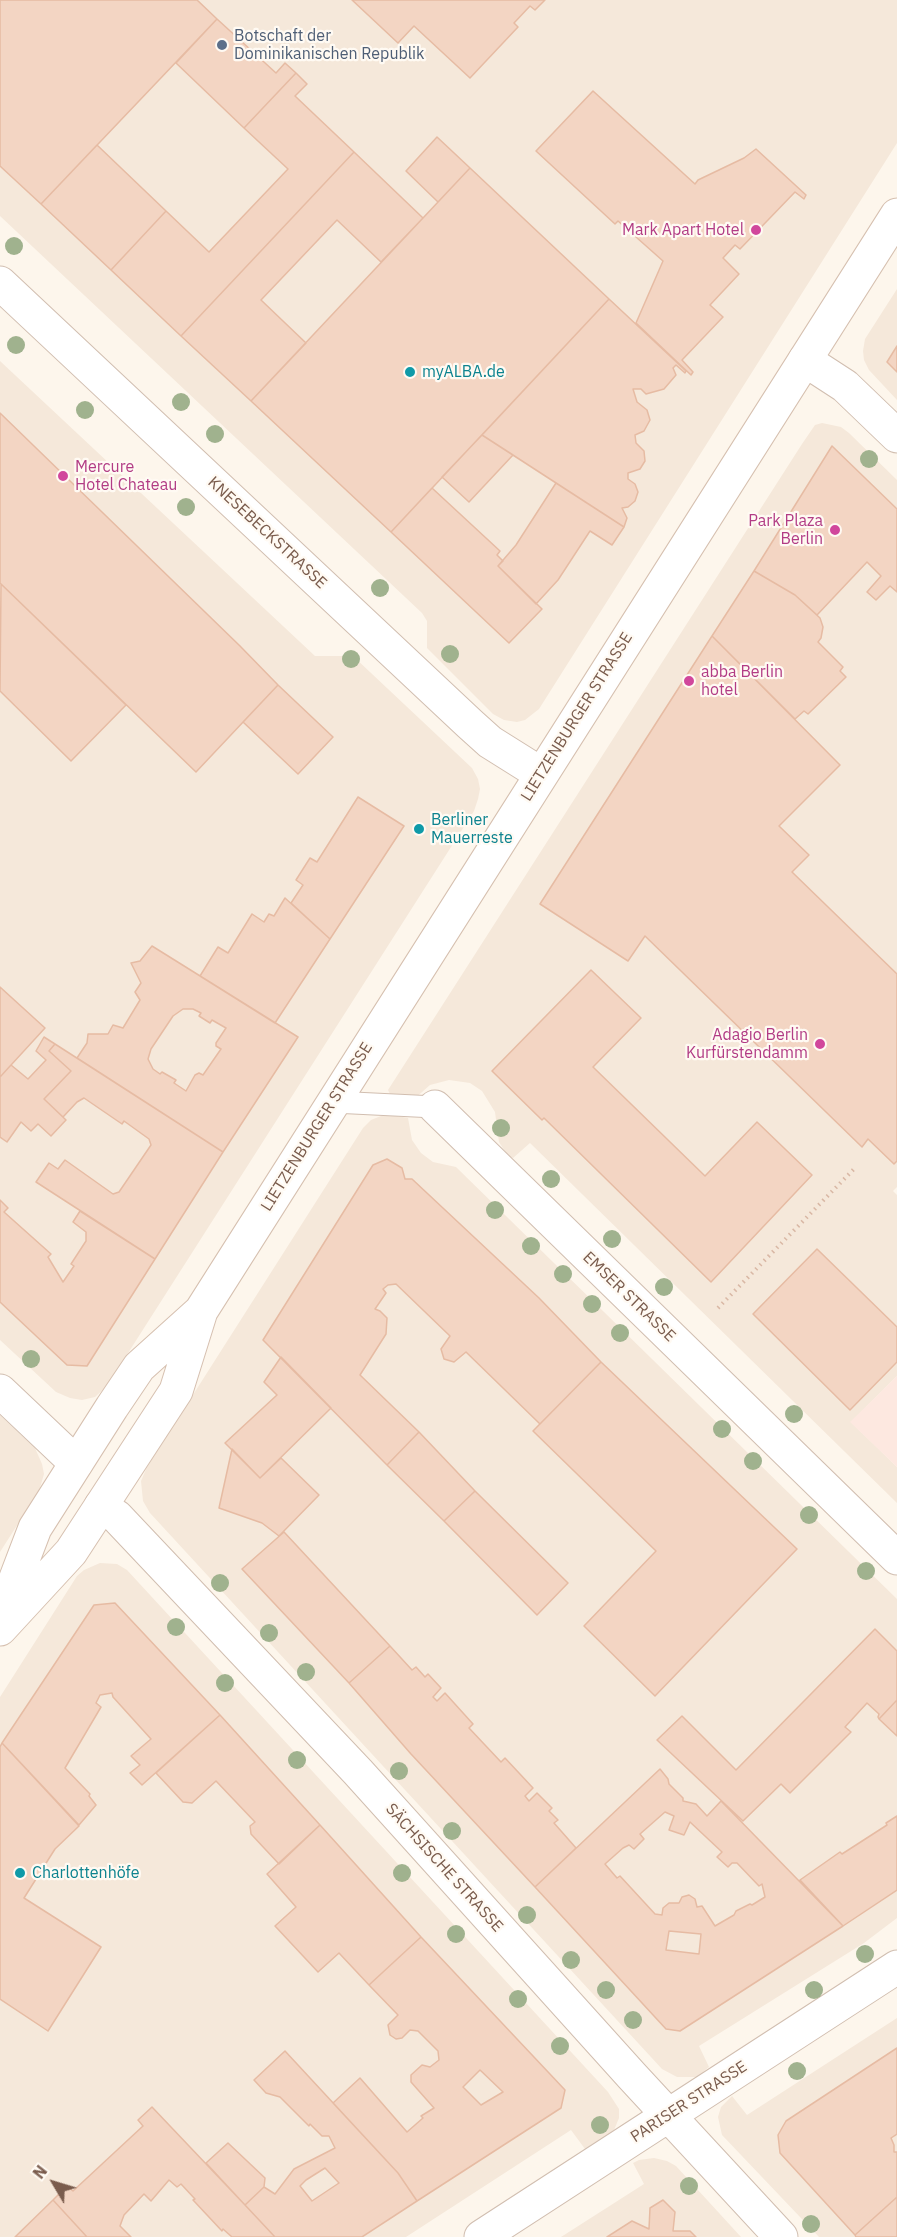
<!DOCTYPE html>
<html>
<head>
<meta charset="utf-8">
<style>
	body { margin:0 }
	#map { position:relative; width:897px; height:2237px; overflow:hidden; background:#fdf6ec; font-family:"IBM Plex Sans",sans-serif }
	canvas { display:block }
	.north { position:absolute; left:24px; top:2153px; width:60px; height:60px; -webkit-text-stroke:4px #fffaf3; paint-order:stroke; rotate:308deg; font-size:16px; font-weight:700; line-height:24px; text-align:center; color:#7a5c4d }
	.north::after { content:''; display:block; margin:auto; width:21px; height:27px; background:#7a5c4d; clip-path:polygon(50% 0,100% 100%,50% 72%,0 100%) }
</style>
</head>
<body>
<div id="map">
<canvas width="897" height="2237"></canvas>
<div class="north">N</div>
</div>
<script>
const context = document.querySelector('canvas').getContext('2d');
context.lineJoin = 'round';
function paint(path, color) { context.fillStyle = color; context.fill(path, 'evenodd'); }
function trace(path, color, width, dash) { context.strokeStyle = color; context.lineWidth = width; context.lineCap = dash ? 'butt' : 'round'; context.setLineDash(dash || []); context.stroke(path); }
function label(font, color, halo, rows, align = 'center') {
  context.font = font + ' "IBM Plex Sans",sans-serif'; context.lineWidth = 4.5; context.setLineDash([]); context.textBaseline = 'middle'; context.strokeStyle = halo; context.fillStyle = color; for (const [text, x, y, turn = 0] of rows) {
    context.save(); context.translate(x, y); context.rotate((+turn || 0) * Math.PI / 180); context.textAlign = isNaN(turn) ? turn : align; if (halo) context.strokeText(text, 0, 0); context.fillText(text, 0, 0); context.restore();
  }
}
const residential = new Path2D(`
	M0,0h897v143l-358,566 -14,11 -8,2 -13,-2 -11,-6 -66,-66v-27l-5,-8 -422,-397z
	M897,289v111l-28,-30 -5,-10 -1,-9 2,-12z
	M0,361l315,295h33l6,1 118,111 6,11 2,10 -2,10 -4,12 -367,575 -12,11 -13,3 -12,-2 -14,-6 -56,-52z
	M822,423l19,4 8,6 48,47v707l-4,4 4,4v181l-46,46 46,45v36l-367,-360 -17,15 -5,-2 -9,-14 -4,-30 -13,-21 -12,-8 -21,-3 -19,5 -17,15 -23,-6 -2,-4 414,-646 13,-19z
	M386,1114l22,4 4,22 9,13 12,9 23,5 441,432v319l-33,25 -165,103 10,21 -12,10h-20l-15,-8 -512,-556 -7,-12 -2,-20 6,-14 216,-339 8,-8z
	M0,1415l35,33 7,16 2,10 -5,17 -39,61z
	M100,1563l17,1 10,6 481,522 11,17v9l-5,12 -29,19 -14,-19 -165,107h-406v-540l77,-121 7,-6z
	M897,2018v219h-78l-97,-102 -4,-18 3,-10 11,-11 15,19z
	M654,2158l13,3 9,5 65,71h-180l83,-53 -11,-21 6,-3z`);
const commercial = new Path2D(`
	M897,1376v91l-47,-45z`);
const building = new Path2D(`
	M0,0h197l20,19 -176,185 -41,-38z
	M352,0h193l-10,10 -5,-4 -16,17 4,4 -48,51 -56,-52 -16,17z
	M217,19l59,54 9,-10 11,10 -52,55 -68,-65z
	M296,73l11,11 -12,12 59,56 -173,184 -70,-66 55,-59 43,41 79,-83 -44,-41z
	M593,91l102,93 3,-4 46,-22 12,-9 50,46 -2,4 -9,-7 -55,57 -5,-4 -12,13 16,16 -29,31 13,12 -41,43 11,12 -2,3 -55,-52 27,-62 -45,-40 -3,3 -79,-73z
	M437,137l33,31 -32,34 -32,-31z
	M97,145l69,66 -55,59 -70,-66z
	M354,152l69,66 -42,44 -44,-42 -76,80 45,43 -55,58 -70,-65z
	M470,168l139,131 -218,233 -140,-131z
	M609,299l77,72 -1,2 -9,-8 -3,3 3,7 -12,14 -18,5 -5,-5h-8l4,13 10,8 3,10 -6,11 -9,4 1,8 8,8 1,10 -5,8 -12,4v6l7,5 3,8 -3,9 -7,6 -6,1 5,10 -3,9 -142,-92z
	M897,346v26l-10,-10z
	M0,413l240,233 38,39 -82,87 -196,-189z
	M482,435l31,20 -44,47 -27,-25z
	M832,446l65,63v83l-7,-6 -14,14 -9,-8 14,-16 -14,-14 -50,53 -22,-20 -41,-24z
	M556,483l68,44 -12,18 -22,-14 -32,49 -22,24 -38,-38 18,-21z
	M432,488l68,63 -3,4 6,6 -5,5 44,43 -33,34 -118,-111z
	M754,571l41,24 25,23 3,9 -2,11 -3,4 25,25 -3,4 6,6 -38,37 -4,-3 -9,8 -83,-83z
	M1,584l125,121 -55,56 -71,-70z
	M712,636l128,129 -61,61 30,29 -17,17 105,102v187l-3,3 -26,-25 -6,8 -217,-211 -17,25 -88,-57z
	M278,685l55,52 -35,37 -55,-52z
	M358,797l46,29 -74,113 -39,-36 12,-18 -7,-5 14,-22 7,4z
	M285,898l45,41 -55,84 -75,-47 18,-29 10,6 24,-39 12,8 5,-8 5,2z
	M152,946l146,91 -75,115 -146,-94 10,-15 1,-9h20l5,-9 10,3 17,-28 -5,-8 6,-9 -10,-20 9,-2zM183,1009h10l8,4 -2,3 11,7 2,-3 14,8 -10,15v3l5,3 -18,26 -4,-2 -4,2 -9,16 -12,-8 2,-3 -14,-8 -2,2 -7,-5 -5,-10 3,-10 22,-33z
	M591,970l50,48 -48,49 112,109 52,-54 55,53 -101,107 -167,-164 -2,2 -50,-49z
	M0,987l45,41 -45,49z
	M44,1037l11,7 -6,7 22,20 -27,28 22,21 -15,16 -13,-12 -7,7 -10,-9 -14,20 -7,-5v-60l11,-12 17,14 18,-19 -10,-9z
	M55,1044l168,108 -68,107 -119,-77 13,-19 9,6 7,-9 48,34 6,-2 32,-47 -2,-6 -25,-18 -2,3 -38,-26 -7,4 -14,15 -19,-18 27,-28 -22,-20z
	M387,1159l15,9 3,11h7l127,119 62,64 -61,62 -74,-72 -12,10 -10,-3 -3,-10 9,-13 -54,-52 -8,1 -5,4 3,4 -11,16 5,2 7,7 -1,16 -26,41 59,57 -32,33 -124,-125 110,-175z
	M0,1200l8,8 -4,4 47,42 -3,3 15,25 11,-16 -3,-2 15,-23v-9l-13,-10 7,-11 75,48 -68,107 -20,-1 -67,-63z
	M817,1249l80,78v35l-47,48 -97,-96z
	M281,1357l50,51 -71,70 -35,-35 52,-48 -13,-13z
	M601,1362l196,187 -142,147 -71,-70 72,-75 -123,-120z
	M419,1432l56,59 -31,30 -57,-56z
	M232,1449l28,29 21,-20 38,37 -40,41 -17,-13 -43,-15z
	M475,1491l93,92 -31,32 -93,-94z
	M284,1532l106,114 -41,37 -107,-114z
	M115,1603l105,112 -78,70 -12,-12 10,-8 -9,-9 20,-17 -38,-42 -1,-4 -12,2 -4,8 5,4 -36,61 25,26 -1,2 7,9 -17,20 -77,-82 92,-138z
	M875,1629l22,22v49l-18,19 -1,-2 1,-3 -12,-11 -22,24 6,5 -61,61 -9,-9 -38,37 -86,-81 25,-24 54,54z
	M390,1646l22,24 4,-3 9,10 3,-3 13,14 -8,9 4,4 8,-8 28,31 -4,4 32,34 4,-4 28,30 -8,8 4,5 8,-8 15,15 -3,3 9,9 -4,3 22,25 -41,39 -124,-133 -62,-71z
	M897,1700v36l-18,-17z
	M220,1715l100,110 -41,39 -28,-30 -1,-8 5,-4 -39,-41 -24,22 -9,-1 -27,-29z
	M2,1743l77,83 -24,23 -31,49 77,49 -53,84 -48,-32v-252z
	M660,1769l8,10 1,5 14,14v3l13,3 11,12 14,-15 122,125 -163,105 -14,-2 -131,-142zM665,1812l9,4 -5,14 15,5 6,-13 32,30 -5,5 11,10 4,-4h5l22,23 3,-2 3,13 -13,8 -2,-1 -14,7 -2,4 -19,11 -13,-20 -5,1 -2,-8 -6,-4 -7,2 -3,6h-10l-6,5 -1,7 -7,-1 -35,-38 -3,2 -12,-14 18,-16 6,-3 5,4 10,-10 -4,-5zM669,1931l32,3 -2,20 -33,-4z
	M897,1816v74l-54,36 -43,-46 40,-28 2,2 45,-29 -1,-2z
	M320,1825l101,112 -52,48 -30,-32 -21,19 -43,-46 21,-19 -29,-33z
	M421,1937l144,153 -4,18 -144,93 -19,-28 -65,-70 27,-25 47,54 16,-14 -2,-2 13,-8 -23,-26v-7l11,-10 8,2 9,-7 -1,-9 -20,-20 -8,-1 -8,8 -6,1 -6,-4 -2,-10 10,-10 -29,-30zM480,2070l23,22 -22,13 -18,-18z
	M897,2048v86l-6,4 3,7v7h3v45l-42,38 -75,-82 -2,-18 8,-14z
	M285,2051l113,122 19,28 -55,36h-87l-30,-32 19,-18 11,7 19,-25 41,-21 -6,-12h-7l-12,-12 -1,2 -29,-29 -14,-4 -12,-13zM325,2168l14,15 -27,18 -12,-15 6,-6z
	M152,2107l93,98 30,32h-43l-9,-8 -1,2 -29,-31 2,-1 -14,-15 -4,3 -8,-7 -18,21 -7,-7 -20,21 -4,11 11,11h-44l-34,-37 14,-14 6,5 70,-65 -5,-6z
	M228,2143l37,35 -1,9 -19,18 -39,-42z
	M897,2197v40h-41l-1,-2z
	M53,2200l34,37h-72z
	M663,2200l12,12 -2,19h17l6,6h-89l25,-16 17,8 1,-21z`);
const path = new Path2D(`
	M718,1308l136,-139`);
const lane = new Path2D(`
	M333,1102l102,5`);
const street = new Path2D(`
	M0,283l470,441 20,18 51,32
	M805,360l40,26 52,50
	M435,1107l462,451
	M0,1391l76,72
	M101,1506l16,11 241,255 274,304 149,161
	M481,2237l416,-270`);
const secondary = new Path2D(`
	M0,1620l35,-92 77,-121 27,-40 61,-55
	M0,1629l71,-77 105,-161 25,-80 696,-1096`);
const trees = [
	[14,246],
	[16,345],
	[181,402],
	[85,410],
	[215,434],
	[869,459],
	[186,507],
	[380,588],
	[450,654],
	[351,659],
	[501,1128],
	[551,1179],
	[495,1210],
	[612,1239],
	[531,1246],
	[563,1274],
	[664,1287],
	[592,1304],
	[620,1333],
	[31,1359],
	[794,1414],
	[722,1429],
	[753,1461],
	[809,1515],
	[866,1571],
	[220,1583],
	[176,1627],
	[269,1633],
	[306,1672],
	[225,1683],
	[297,1760],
	[399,1771],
	[452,1831],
	[402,1873],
	[527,1915],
	[456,1934],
	[865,1954],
	[571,1960],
	[606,1990],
	[814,1990],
	[518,1999],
	[633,2020],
	[560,2046],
	[797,2071],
	[600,2125],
	[689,2186],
	[811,2224]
];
const markers = [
	[222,45,6,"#5c6f8a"],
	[756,230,6,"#d1479c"],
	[410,372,6,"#0f9aa8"],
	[63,476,6,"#d1479c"],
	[835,530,6,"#d1479c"],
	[689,681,6,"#d1479c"],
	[419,829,6,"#0f9aa8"],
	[820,1044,6,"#d1479c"],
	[20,1873,6,"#0f9aa8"]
];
const serviceNames = [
	["Botschaft der",234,36],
	["Dominikanischen Republik",234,54]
];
const hotelNames = [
	["Mark Apart Hotel",744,230],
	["Mercure",75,467,"left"],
	["Hotel Chateau",75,485,"left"],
	["Park Plaza",823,521],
	["Berlin",823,539],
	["abba Berlin",701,672,"left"],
	["hotel",701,690,"left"],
	["Adagio Berlin",808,1035],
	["Kurfürstendamm",808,1053]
];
const cultureNames = [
	["myALBA.de",422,372],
	["Berliner",431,820],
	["Mauerreste",431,838],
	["Charlottenhöfe",32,1873]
];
const streetNames = [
	["KNESEBECKSTRASSE",267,533,43],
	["LIETZENBURGER STRASSE",577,717,-58],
	["LIETZENBURGER STRASSE",317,1127,-58],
	["EMSER STRASSE",629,1297,44],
	["SÄCHSISCHE STRASSE",444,1868,48],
	["PARISER STRASSE",689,2102,-33]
];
paint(residential, '#f5e8da');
paint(commercial, '#fde8e0');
paint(building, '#f3d5c3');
trace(building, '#e6bba3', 1.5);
trace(lane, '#d1beb0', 23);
trace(street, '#d1beb0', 35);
trace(secondary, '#d6c0b0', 35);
trace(path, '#d9b8a5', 4, [1.5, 4.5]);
trace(lane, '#fff', 21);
trace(street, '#fff', 33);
trace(secondary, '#fff', 33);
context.fillStyle = '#a0b28e';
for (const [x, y] of trees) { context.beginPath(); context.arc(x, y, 9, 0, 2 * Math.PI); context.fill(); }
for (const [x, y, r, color] of markers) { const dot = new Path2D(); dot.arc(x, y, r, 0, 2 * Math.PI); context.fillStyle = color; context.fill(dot); trace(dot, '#fffaf3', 2); }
label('16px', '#4e5e75', '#fffaf3', serviceNames, 'left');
label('16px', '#b23c85', '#fffaf3', hotelNames, 'right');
label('16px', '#0d838f', '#fffaf3', cultureNames, 'left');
label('16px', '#7a5c4d', '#fffaf3', streetNames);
</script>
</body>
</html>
